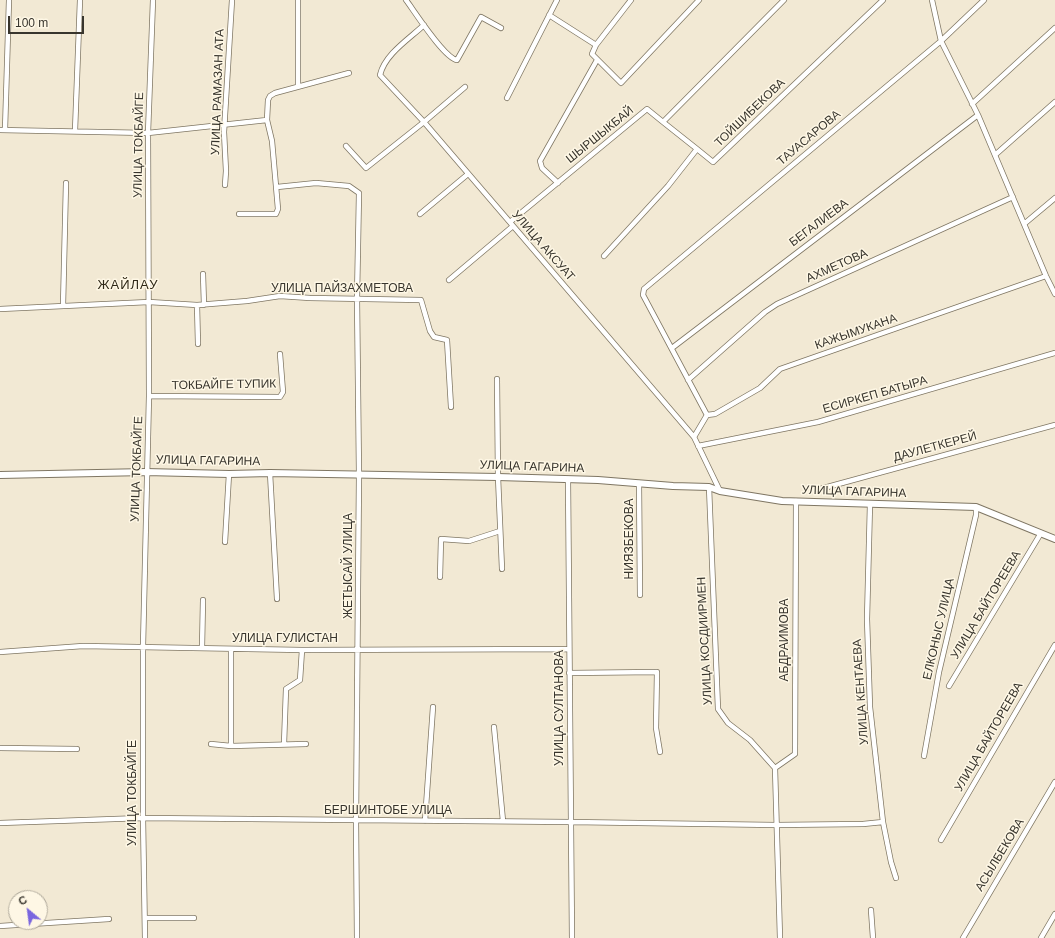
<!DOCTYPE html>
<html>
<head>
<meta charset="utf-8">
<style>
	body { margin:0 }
	#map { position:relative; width:1055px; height:938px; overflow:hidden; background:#f2e9d4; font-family:Arial,sans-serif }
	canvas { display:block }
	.north { position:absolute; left:8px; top:890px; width:40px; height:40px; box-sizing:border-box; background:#fef7e5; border:1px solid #afa99b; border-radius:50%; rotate:331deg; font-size:11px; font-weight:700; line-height:16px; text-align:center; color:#38352d }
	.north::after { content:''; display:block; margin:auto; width:14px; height:18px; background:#7965df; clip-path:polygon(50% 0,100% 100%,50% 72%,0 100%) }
	.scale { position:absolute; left:8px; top:16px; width:76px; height:18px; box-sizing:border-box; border:2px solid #38352d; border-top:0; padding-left:5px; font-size:12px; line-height:14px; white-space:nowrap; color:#38352d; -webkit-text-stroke:3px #fef7e5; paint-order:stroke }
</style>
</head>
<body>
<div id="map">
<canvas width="1055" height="938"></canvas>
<div class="north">С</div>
<div class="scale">100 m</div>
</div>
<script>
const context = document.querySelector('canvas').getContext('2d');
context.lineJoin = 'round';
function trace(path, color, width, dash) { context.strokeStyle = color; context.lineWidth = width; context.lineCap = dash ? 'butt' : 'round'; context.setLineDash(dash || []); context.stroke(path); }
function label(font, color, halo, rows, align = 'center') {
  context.font = font + ' Arial,sans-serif'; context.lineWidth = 3; context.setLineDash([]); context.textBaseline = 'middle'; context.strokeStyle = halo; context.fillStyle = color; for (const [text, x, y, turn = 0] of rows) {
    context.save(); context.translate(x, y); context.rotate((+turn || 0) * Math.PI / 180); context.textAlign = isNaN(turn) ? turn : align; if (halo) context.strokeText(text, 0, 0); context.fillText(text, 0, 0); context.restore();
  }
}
const street = new Path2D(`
	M406,0c9,12 38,58 51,60l24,-43 20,11
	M932,0l9,41 37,74 68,161 9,18
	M549,15l47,30 35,-45
	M424,25c-15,14 -39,29 -44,50l44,47 270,315 26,54
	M596,45l-4,9 29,29 78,-83
	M298,87v-87
	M507,98l50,-98
	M972,104l83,-76
	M663,122l34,27
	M0,130l148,3 119,-13
	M5,130l4,-130
	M75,131l5,-131
	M346,146l20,22 58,-46 41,-35
	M995,155l60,-53
	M558,183l-16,-15 -2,-7 57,-101
	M225,185l1,-14 -2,-39 8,-132
	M277,187l39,-4 33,3 10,7 -2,105 2,177 -3,346 1,117
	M239,214h37l2,-5 -6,-68 -5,-21 1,-20 2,-4 5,-3 74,-20
	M420,214l48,-40
	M510,222l137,-113 16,13 121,-122
	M1024,224l31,-26
	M604,256l64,-70 29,-37 16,13 170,-162
	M203,274l1,31
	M449,280l64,-54
	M197,305l1,39
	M63,306l3,-123
	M0,309l149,-7 48,3 50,-4 33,-5 30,2 111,2 9,31 4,6 13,3 4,67
	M672,348l306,-233
	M497,379l1,98 4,92
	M688,380l77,-68 12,-8 236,-107
	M149,396l131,1 3,-5 -3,-38
	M707,415l-64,-120 1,-6 297,-248 43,-41
	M694,437l13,-22 8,-1 45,-26 20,-19 266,-93
	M698,446l120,-24 237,-69
	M270,473l7,126
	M568,479l4,459
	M639,483l1,112
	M709,487l9,222 10,14 22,17 25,28 5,170
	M820,489l235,-64
	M870,504l-3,115 3,88 13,115 8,40 5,16
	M225,542l4,-68
	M440,577l1,-38 28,2 31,-10
	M202,648l1,-48
	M231,649v97
	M0,652l83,-6 219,4 267,-1
	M569,673l88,-1 -1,56 4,24
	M949,686l92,-153
	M494,727l9,94
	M211,744l20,2 75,-2
	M284,744l2,-55 14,-9 2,-30
	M0,748l77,1
	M924,756l15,-84 37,-157v-8
	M775,768l20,-14 1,-253
	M425,821l8,-114
	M0,823l143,-5 427,4 206,3 87,-1 20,-2
	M941,840l114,-195
	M871,910l2,28
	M145,918h49
	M0,926l109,-7
	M145,938l-2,-120v-172l6,-250 -1,-263 5,-133
	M963,938l92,-156
	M1041,938l14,-24`);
const secondary = new Path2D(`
	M0,475l146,-3 83,2 41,-1 228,4 100,3 75,6 36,1 11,4 62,10 194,6 79,32`);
const streetNames = [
	["УЛИЦА РАМАЗАН АТА",218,92,-88],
	["ТОЙШИБЕКОВА",750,113,-44],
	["ШЫРШЫКБАЙ",600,135,-39],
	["ТАУАСАРОВА",809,138,-40],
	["УЛИЦА ТОКБАЙГЕ",139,145,-89],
	["БЕГАЛИЕВА",819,223,-37],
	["УЛИЦА АКСУАТ",543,246,49],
	["АХМЕТОВА",837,266,-24],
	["УЛИЦА ПАЙЗАХМЕТОВА",342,289],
	["КАЖЫМУКАНА",856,332,-19],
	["ТОКБАЙГЕ ТУПИК",224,385,-1],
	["ЕСИРКЕП БАТЫРА",875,395,-16],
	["ДАУЛЕТКЕРЕЙ",935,447,-15],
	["УЛИЦА ГАГАРИНА",208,461,1],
	["УЛИЦА ГАГАРИНА",532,467,2],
	["УЛИЦА ТОКБАЙГЕ",137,469,-88],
	["УЛИЦА ГАГАРИНА",854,492,2],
	["НИЯЗБЕКОВА",630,539,-90],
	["ЖЕТЫСАЙ УЛИЦА",349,566,-90],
	["УЛИЦА БАЙТОРЕЕВА",986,605,-59],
	["ЕЛКОНЫС УЛИЦА",939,629,-77],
	["УЛИЦА ГУЛИСТАН",285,639],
	["АБДРАИМОВА",785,640,-90],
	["УЛИЦА КОСДИИРМЕН",705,641,-93],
	["УЛИЦА КЕНТАЕВА",861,692,-94],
	["УЛИЦА СУЛТАНОВА",560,708,-90],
	["УЛИЦА БАЙТОРЕЕВА",989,737,-60],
	["УЛИЦА ТОКБАЙГЕ",133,793,-90],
	["БЕРШИНТОБЕ УЛИЦА",388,811],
	["АСЫЛБЕКОВА",1000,855,-59]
];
const neighbourhoodNames = [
	["ЖАЙЛАУ",128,285]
];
trace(street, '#7f7663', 6);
trace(secondary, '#7f7663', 8);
trace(street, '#fff', 4.5);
trace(secondary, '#fff', 6);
label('12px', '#38352d', '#fef7e5', streetNames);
context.letterSpacing = '1px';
label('13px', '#2f2817', '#fef7e5', neighbourhoodNames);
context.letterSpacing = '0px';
</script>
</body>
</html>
